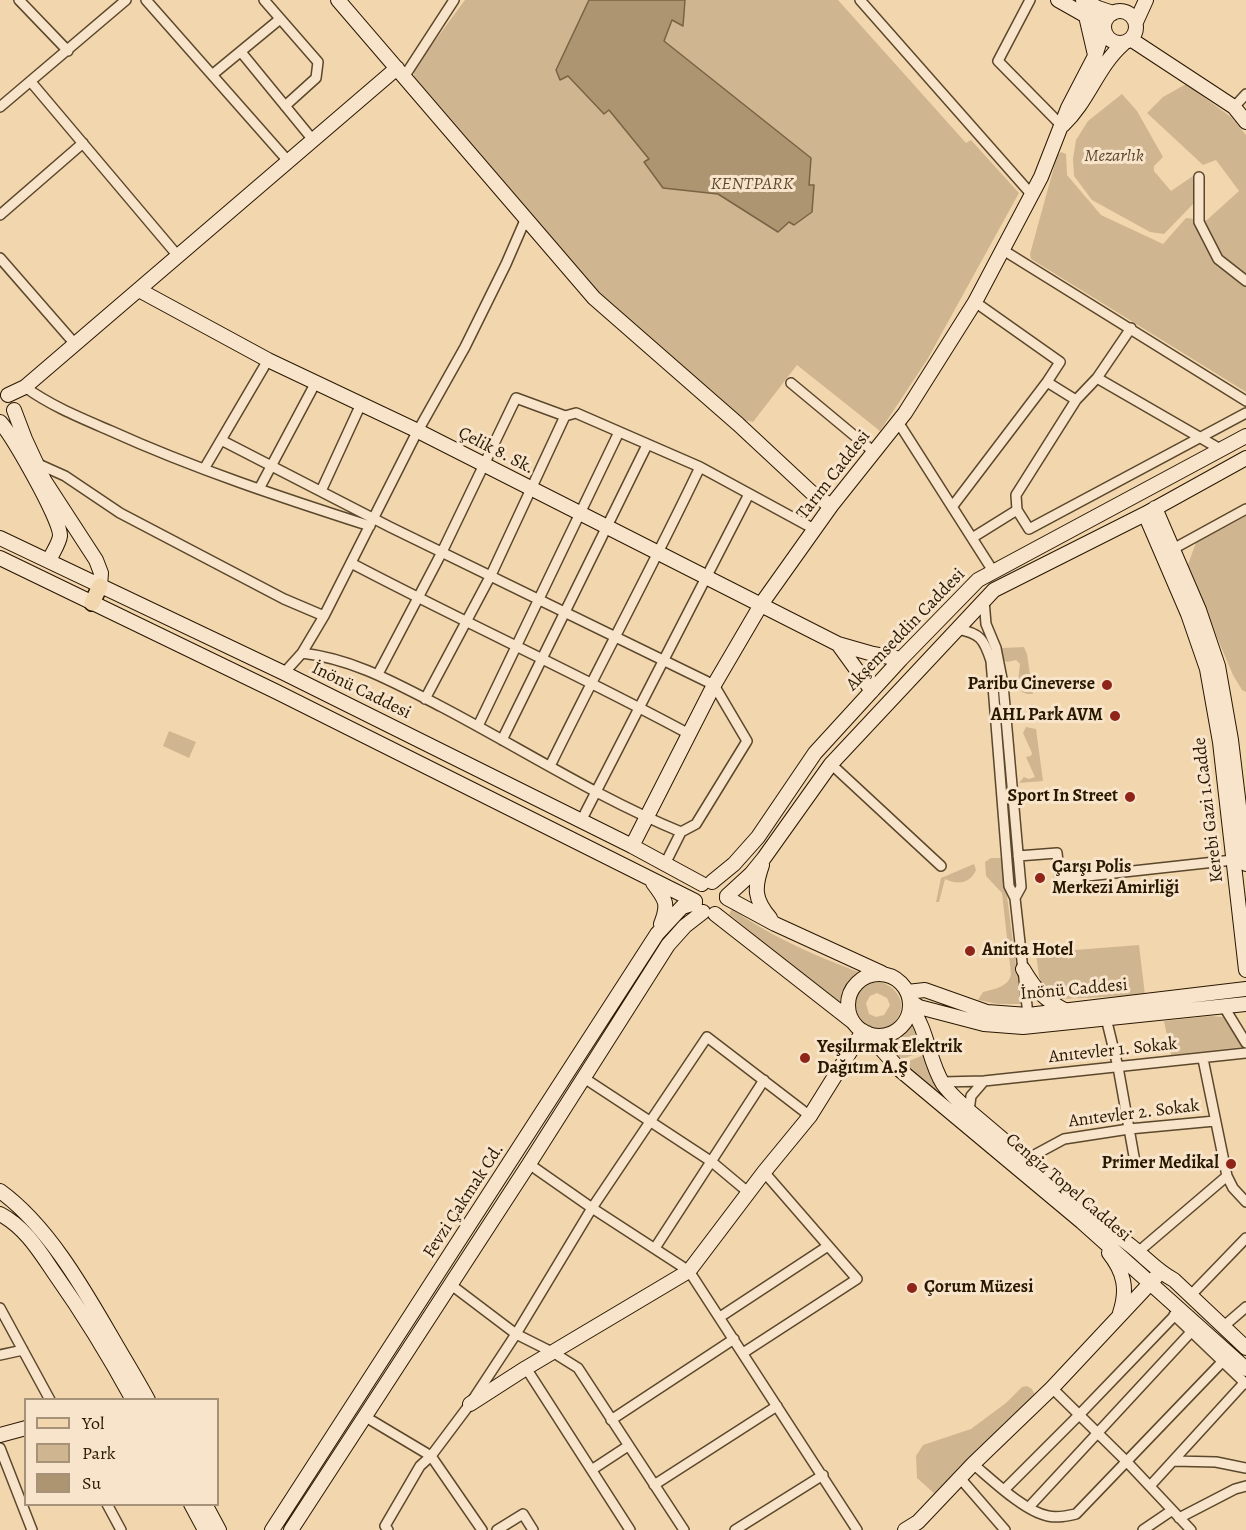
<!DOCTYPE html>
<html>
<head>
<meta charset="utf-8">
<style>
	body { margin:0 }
	#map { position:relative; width:1246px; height:1530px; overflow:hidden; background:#f2d6ad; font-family:Alegreya,serif }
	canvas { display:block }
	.legend { position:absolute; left:24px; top:1398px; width:195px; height:108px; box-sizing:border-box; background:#f7e4ca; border:2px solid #a59279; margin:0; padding:8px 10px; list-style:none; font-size:18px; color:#291700 }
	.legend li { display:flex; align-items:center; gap:12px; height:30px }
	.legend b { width:30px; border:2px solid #a59279 }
</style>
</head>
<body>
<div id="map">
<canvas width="1246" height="1530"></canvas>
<ul class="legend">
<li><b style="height:8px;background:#f2d6ad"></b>Yol</li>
<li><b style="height:16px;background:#d0b690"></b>Park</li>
<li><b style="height:16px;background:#ae9572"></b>Su</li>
</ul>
</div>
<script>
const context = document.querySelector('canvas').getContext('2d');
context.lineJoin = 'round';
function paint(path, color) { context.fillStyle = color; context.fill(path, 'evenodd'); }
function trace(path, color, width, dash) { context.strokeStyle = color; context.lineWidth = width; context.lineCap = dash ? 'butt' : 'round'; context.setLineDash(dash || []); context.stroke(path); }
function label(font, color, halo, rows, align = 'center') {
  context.font = font + ' Alegreya,serif'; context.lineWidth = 6; context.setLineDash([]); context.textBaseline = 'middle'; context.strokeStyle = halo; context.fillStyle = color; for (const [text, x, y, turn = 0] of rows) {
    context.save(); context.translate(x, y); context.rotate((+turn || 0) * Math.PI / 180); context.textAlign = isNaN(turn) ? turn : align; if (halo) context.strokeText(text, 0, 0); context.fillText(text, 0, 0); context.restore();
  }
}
const green = new Path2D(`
	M465,0h373l128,143 5,-3 48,53 -92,167 -47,71 -83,-66 -44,57 -17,-4 -147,-129 -175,-210v-10z
	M1186,84l45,33 15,18v257l-215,-133 -1,-5 27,-98 4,-4 5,2 1,21 34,40 62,29 23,-26 21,2 32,-29 -23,-31 -13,5 -56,-52 16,-16z
	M1122,94l15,17 26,46 -9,9v5l17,20 22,-15 2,26 -31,32 -14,-2 -58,-32 -18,-24 -1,-17 3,-19 12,-19z
	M1246,514v178l-4,-2 -9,-15 -46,-108 10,-27z
	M1024,647l3,7 6,40h-6l-5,-2 -4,-11 2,-17 -4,-4 -9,2 -3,-2 -2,-12z
	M1026,727l10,2 7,52 -24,2 5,-6 5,2 6,-2 -9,-20 5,-1 1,-3 -9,-20z
	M169,731l27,11 -7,16 -26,-12z
	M991,858h11l19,146h-23l-20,-4 5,-8c11,-3 26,-5 28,-18l-9,-81 -16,-17 -1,-14z
	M974,864l2,6c-6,14 -19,15 -31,9l-6,23h-3l5,-24z
	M732,909c43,30 84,47 132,65 -12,10 -18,18 -22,33l-113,-93z
	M1139,945l6,50 -83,4 -9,-5 -11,-10 -3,-7 -3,-24z
	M880,982c17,4 29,23 15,39 -29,31 -64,-35 -15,-39zM877,993l10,5 3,7 -6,10 -8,2 -7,-3 -3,-11 4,-7z
	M1211,1016l12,1 19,30 -71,8 -7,-34z
	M914,1021l11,30 -23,8 -20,-18 13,-6z
	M926,1054l9,28 10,17 -3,1 -34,-28 -4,-9z
	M1027,1386l5,3 3,6 -99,100 -19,-17 -1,-22 7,-11 48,-16 35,-26 16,-16z`);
const water = new Path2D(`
	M589,0h96l-2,26 -11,-6 -8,21 147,117 -2,27h5l-2,27 -18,13 -5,-3 -11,10 -60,-38 -55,-6 -19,-26 5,-3 -40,-49 -5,4 -36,-38 -8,4 -4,-10z`);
const street = new Path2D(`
	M19,0l49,51
	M146,0l142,161
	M264,0l54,62 -2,16 -31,28
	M860,0l172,195
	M1030,0l-32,61 64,65
	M241,52l72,88
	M212,75l68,-56
	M404,77l50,-77
	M31,82l147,174
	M0,107l126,-107
	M1234,107l12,-13
	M1199,177v45l19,37 28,22
	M0,215l83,-72
	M1003,250l243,151
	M0,258l75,86
	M1131,328l-34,50 -21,22 -60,95 1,15 12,19 217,-116
	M1097,378l123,71
	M1047,382l29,18
	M791,383l83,69
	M25,387c26,19 56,31 86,44 84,38 172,67 259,95
	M898,422l95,149
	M221,440l169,87 324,158 33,56 -51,83 -15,8c-83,-34 -159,-83 -239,-125 -45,-23 -88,-48 -140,-54
	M36,463l29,13 55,37 164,86 40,17
	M204,469l64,-109
	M259,489l57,-107
	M321,491l40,-87
	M952,507l95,-125 13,-20 -85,-60
	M972,538l45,-28
	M1173,549l73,-40
	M351,563c112,59 227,111 338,171
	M984,600l2,24 10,24 7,36 18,203 -6,11
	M957,629c23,4 27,10 34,32l18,225 6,12 13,117
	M284,673l18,-20 22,-37 91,-180 50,-89 41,-83 20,-46
	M378,674l64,-122 74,-154 49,18 11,-3 124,54 114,62
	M425,699l66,-124 74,-159
	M478,726l141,-294
	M502,740l145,-295
	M831,764l110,102
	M550,766c49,-100 102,-198 150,-299
	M581,821l168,-327
	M1018,856l39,-3 3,26 173,-19
	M665,864l16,-32
	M1224,1007l22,36
	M1106,1018l12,49 17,95
	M1203,1059l24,117 6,12 13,14
	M584,1078l128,84 37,31
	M942,1082l42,-1 262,-28
	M969,1111l2,-15 13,-15
	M1027,1159l37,-20 65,-10 86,-8
	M529,1164l63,44 97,63 168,259
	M655,1248l109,-168
	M1138,1252l89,-76
	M450,1284l66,50 38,19 24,15 106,162
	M1190,1296l56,-58
	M0,1308l50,92
	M1174,1315l72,69
	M720,1317l108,-71
	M1224,1326l22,-19
	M743,1353l114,-74 -93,-107
	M0,1355l23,-5
	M526,1368l104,162
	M1052,1388l75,74 64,68
	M364,1416l67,40 51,74
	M611,1420l123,-81
	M0,1448l32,82
	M1174,1461l42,1 30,6
	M973,1464c18,15 52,48 75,52 10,2 19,0 28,-2l147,-153
	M593,1469l35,-23
	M960,1478l45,52
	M654,1485l123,-79
	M1150,1486l94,-103
	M1004,1490l75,-75 100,-104
	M107,1504l14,26
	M1029,1507l163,-176
	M1179,1518l56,-29 11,-3
	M388,1530l-3,-4 35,-60 11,-10 39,-52 46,-70 76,-126 115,-171 103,79
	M497,1530l26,-16 10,16
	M735,1530l88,-55
	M1143,1530l28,-19`);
const secondary = new Path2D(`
	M338,0l256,298 144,126 73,68 20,14
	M1058,0l46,26
	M1083,0l15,8 15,5
	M1104 27a16 16 0 1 1 32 0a16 16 0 1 1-32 0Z
	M1086,16l9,39
	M1136,22l10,-22
	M1132,40l102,67 12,15
	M1063,125c26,-25 34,-58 60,-81
	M139,290l129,70 150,71 420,213 35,10 28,5
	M8,395l17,-8 372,-319
	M14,410l11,29 19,41 52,80 5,13 -1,13
	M0,422c12,13 61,98 60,114 -1,8 -8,17 -11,25
	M1155,508l44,102 19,56 13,74 15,124
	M1145,514l43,100 19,55 13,73 26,228
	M0,538l284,135 348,173 70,38
	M0,558l277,134 418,209
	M838,644l34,47
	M632,846l82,-161 48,-82 69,-97 74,-93 70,-111 66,-125 27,-69 27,-52 9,-28
	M762,865c-8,23 -8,34 8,53
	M712,882l22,-18 24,-27 57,-84 86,-94 77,-79 268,-144
	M653,883c13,17 16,21 8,41
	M727,896l24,-22 13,-16 67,-94 163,-174 151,-76 101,-56
	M727,898l48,26 107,49
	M715,914l138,108
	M1023,969c13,22 21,30 43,42
	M848 1005a31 31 0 1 1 62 0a31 31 0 1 1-62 0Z
	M907,992l18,-2 62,22 41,3 218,-26
	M910,1001l9,6 65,17 39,3 223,-23
	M910,1007c18,22 18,53 33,77 7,10 17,18 26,27 54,45 106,92 162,135 15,12 26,25 43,34l72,68
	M867,1033l33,37 182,152 164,147
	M0,1191c47,34 82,95 111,145 12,21 25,42 37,64
	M0,1214c25,13 40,38 55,60 29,41 54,82 78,126
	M1109,1253c15,19 19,36 11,60
	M470,1404l56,-36 163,-97 75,-99 46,-56 53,-85
	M0,1435l26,-7
	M191,1504l14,26
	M205,1504l14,26
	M272,1530l385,-596 25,-27 13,-4
	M291,1530l238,-366 139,-219 17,-19 18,-14
	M905,1530l13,-8 55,-58 79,-76 104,-111`);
const primary = new Path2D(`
	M92,603l8,-17`);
const markers = [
	[1107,685,6,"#8f2418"],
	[1115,716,6,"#8f2418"],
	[1130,797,6,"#8f2418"],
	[1040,878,6,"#8f2418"],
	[970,951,6,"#8f2418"],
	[805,1058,6,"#8f2418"],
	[1231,1164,6,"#8f2418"],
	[912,1288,6,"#8f2418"]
];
const parkNames = [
	["Mezarlık",1114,157],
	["KENTPARK",752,185]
];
const streetNames = [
	["Çelik 8. Sk.",496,451,27],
	["Tarım Caddesi",834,475,-52],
	["Akşemseddin Caddesi",906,630,-46],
	["İnönü Caddesi",361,691,26],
	["Kerebi Gazi 1.Cadde",1209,810,-97],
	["İnönü Caddesi",1074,990,-5],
	["Anıtevler 1. Sokak",1113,1051,-6],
	["Anıtevler 2. Sokak",1134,1114,-7],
	["Cengiz Topel Caddesi",1068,1188,40],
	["Fevzi Çakmak Cd.",464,1201,-57]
];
const poiNames = [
	["Paribu Cineverse",1095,685],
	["AHL Park AVM",1103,716],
	["Sport In Street",1118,797],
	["Çarşı Polis",1052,868,"left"],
	["Merkezi Amirliği",1052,889,"left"],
	["Anitta Hotel",982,951,"left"],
	["Yeşilırmak Elektrik",817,1048,"left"],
	["Dağıtım A.Ş",817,1069,"left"],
	["Primer Medikal",1219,1164],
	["Çorum Müzesi",924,1288,"left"]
];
paint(green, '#d0b690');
paint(water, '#ae9572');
trace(water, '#796344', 1.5);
trace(street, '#5b472b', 12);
trace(secondary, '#291700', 16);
trace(primary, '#291700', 18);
trace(street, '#f7e4ca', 9);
trace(secondary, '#f7e4ca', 14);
trace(primary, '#f2d6ad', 15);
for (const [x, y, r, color] of markers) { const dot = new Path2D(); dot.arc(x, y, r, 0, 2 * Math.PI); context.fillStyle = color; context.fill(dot); trace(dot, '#f7e4ca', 2); }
label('italic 18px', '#5b472b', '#f7e4ca', parkNames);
label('18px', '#291700', '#f7e4ca', streetNames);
label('bold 18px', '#291700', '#f7e4ca', poiNames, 'right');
</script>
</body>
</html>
